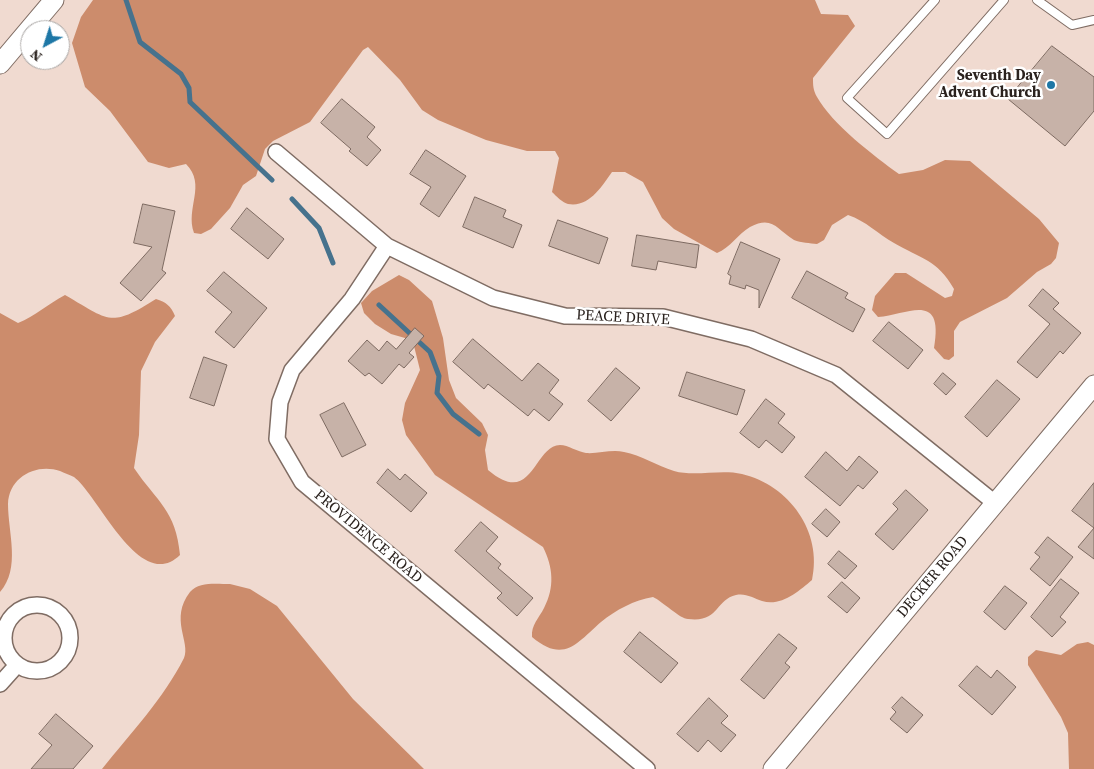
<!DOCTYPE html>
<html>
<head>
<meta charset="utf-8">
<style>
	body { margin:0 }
	#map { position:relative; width:1094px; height:769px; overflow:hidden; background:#f0dad0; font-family:"Source Serif 4",serif }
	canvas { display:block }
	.north { position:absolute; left:20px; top:20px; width:50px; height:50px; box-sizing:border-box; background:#fff; border:1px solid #aaa7a5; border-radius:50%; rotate:220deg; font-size:14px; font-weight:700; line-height:20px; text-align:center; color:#2a221e }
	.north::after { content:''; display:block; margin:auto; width:18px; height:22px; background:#1e77a6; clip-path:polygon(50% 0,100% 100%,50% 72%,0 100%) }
</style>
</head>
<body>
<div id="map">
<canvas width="1094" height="769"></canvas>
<div class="north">N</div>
</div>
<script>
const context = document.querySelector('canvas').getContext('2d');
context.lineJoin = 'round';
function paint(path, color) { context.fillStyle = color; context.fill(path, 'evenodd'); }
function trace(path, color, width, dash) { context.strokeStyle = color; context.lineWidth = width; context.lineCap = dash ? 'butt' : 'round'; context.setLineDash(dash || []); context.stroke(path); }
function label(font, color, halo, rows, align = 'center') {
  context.font = font + ' "Source Serif 4",serif'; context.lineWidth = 5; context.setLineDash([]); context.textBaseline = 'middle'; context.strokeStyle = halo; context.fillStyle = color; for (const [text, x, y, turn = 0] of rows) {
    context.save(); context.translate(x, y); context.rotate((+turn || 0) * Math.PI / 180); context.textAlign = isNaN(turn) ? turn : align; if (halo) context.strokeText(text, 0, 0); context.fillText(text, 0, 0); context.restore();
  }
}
const forest = new Path2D(`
	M93,0h722l6,14 27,1 7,11 -42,52c0,7 0,12 4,19 15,27 57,59 82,77l24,-4 22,-10 25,1 69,58 20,24 -3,15 -5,6 -14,8 -30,26 -47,24 -6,9v25l-5,4 -5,-1 -10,-11c10,-57 -25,-34 -56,-31l-6,-7 3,-14 20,-23h11l39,25 7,-2 2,-7c-17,-30 -33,-30 -60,-46 -16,-9 -28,-22 -46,-28l-16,10 -8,15 -7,4c-7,-1 -16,-1 -23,-4 -17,-10 -21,-25 -44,-13 -12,7 -20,21 -33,26l-43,-24 -12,-11 -19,-36 -18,-10h-13c-10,14 -23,36 -44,32 -5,-1 -12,-8 -16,-12l7,-34 -4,-7h-28l-41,-11 -48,-20 -16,-10 -22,-30 -32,-33 -5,3 -53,72 -37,19 -8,8 -9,27 -13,9 -13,23 -19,21 -10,5 -7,-1c-9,-25 13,-48 -8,-69l-17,4 -21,-6 -38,-51 -25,-24 -13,-44 9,-26z
	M399,275l10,5 23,21 11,37 6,42 7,18 26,25 6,12 -3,15 3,20c45,38 45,-24 72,-25 8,0 18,7 26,8 12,1 26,-4 38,-1 17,3 33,14 50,19 21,6 46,-2 68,3 47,11 81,58 70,106 -13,11 -31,27 -50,21 -9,-3 -16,-8 -26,-6 -21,5 -17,28 -48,24 -8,0 -26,-18 -35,-22 -19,3 -37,13 -52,25 -24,21 -37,42 -69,15 -1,-12 7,-19 12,-29 11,-21 9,-41 -1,-61l-108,-72 -29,-40 -4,-15 3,-17 15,-33 -6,-24 -9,-8 -14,-4 -16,-10 -11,-11 -3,-10 11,-12z
	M65,295c45,26 45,33 91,4 10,3 15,7 19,17l-20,26 -14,29 -2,64 -5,33c23,34 42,42 46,87 -40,39 -81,-59 -106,-78 -4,-2 -10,-4 -14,-6 -24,-8 -51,6 -52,33 0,29 13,64 -8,88v-279l18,10c17,-7 30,-19 47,-28z
	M230,584l20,5 27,17 76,93 71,70h-322c28,-35 62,-71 82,-111 7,-16 -15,-39 6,-66 9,-11 28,-8 40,-8z
	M1088,642l6,3v124h-25l-1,-36 -7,-16 -33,-52v-8l8,-7 25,5 16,-11z`);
const stream = new Path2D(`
	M126,0l14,42 41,32 8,14 1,14 82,78
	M292,199l27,29 14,35
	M379,305l51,47 9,24 -2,17 16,21 26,20`);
const building = new Path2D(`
	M1052,46l42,31v34l-29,35 -57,-47z
	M342,99l33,28 -8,10 14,13 -14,16 -18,-15 2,-2 -30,-26z
	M426,150l40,26 -27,41 -19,-13 11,-17 -21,-13z
	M475,197l31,13 -3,7 19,8 -9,23 -50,-21z
	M143,204l32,7 -13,59 4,3 -25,28 -21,-18 32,-36 -18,-4z
	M247,208l37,31 -16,20 -37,-30z
	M558,220l50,18 -9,26 -50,-18z
	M637,235l62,10 -3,23 -38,-7 -2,9 -24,-4z
	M741,242l39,17 -21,49v-18l-13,-5 -1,4 -16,-5 2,-8 -3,-2z
	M807,271l41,22 -3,5 20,11 -12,23 -61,-34z
	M224,272l43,36 -33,40 -19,-16 17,-20 -25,-21z
	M1043,289l16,14 -6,6 28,24 -18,21 -3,-3 -23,27 -20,-16 33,-38 -21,-18z
	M889,322l34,28 -15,19 -35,-28z
	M415,328l9,8 -15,17 5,4 -10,11 -5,-4 -17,20 -13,-11 -4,3 -17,-15 19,-21 12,11 8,-10 9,8z
	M473,339l49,42 16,-18 21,17 -10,13 14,11 -14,17 -15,-12 -6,7 -40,-32 -4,5 -31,-27z
	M204,357l23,8 -13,41 -24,-8z
	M616,368l24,20 -29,33 -23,-20z
	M687,372l58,18 -8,25 -58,-19z
	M943,373l13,11 -10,11 -12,-11z
	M997,380l23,19 -33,38 -22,-20z
	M766,399l19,15 -7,9 17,14 -13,16 -16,-13 -7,8 -19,-15z
	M344,403l22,42 -24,12 -22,-42z
	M826,452l21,19 12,-15 19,16 -15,17 -5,-4 -18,21 -35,-29z
	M388,469l12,11 5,-6 22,19 -16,19 -34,-29z
	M1094,483v76l-16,-12 16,-19 -22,-17z
	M906,490l22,20 -35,40 -18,-16 23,-25 -5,-5z
	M826,509l14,13 -13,15 -15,-13z
	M481,522l17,15 -12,14 15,13 -3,4 35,30 -16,18 -20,-18 5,-5 -47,-42z
	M1048,537l25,20 -23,29 -20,-17 10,-12 -5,-4z
	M839,551l18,15 -12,13 -17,-15z
	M1061,579l18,14 -19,24 6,5 -14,15 -21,-20z
	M842,582l18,16 -13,15 -19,-16z
	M1005,586l22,17 -22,27 -21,-18z
	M640,632l38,31 -17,20 -37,-31z
	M779,634l18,14 -12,15 5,4 -26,32 -23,-19z
	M977,666l14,12 6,-8 19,17 -24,28 -33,-29z
	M902,697l21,18 -16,18 -17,-14 6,-7 -4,-4z
	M709,698l19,18 -7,7 15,12 -15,17 -13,-12 -10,12 -21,-18z
	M56,714l37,32 -20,23h-42l21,-24 -13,-11z`);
const service = new Path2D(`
	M935,0l-88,98 40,36 117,-134
	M1037,0l35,25 22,-5`);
const minor = new Path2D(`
	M276,152l111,94 106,52 72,18 98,1 88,22 85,36 159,128
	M387,246l-35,53 -60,71 -12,32 -3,37 25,43 345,287
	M4 638a33 33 0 1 1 66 0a33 33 0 1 1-66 0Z
	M0,684l17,-19`);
const tertiary = new Path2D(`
	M0,64l54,-64
	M773,769l321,-384`);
const markers = [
	[1051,85,5,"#1e77a6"]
];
const poiNames = [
	["Seventh Day",1041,76],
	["Advent Church",1041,93]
];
const streetNames = [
	["PEACE DRIVE",623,318,3],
	["PROVIDENCE ROAD",368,537,40],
	["DECKER ROAD",933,577,-50]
];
paint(forest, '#cc8c6c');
trace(stream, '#46728d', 5);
paint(building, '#c7b2a8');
trace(building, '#7d6a61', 1);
trace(service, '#7f6c63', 10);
trace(minor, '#7f6c63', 18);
trace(tertiary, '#7f6c63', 21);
trace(service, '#fff', 8);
trace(minor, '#fff', 15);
trace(tertiary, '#fff', 19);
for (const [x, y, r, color] of markers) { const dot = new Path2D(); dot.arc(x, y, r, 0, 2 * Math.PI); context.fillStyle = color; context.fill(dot); trace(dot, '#fff', 2); }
label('bold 15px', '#2a221e', '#fff', poiNames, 'right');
label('15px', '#2a221e', '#fff', streetNames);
</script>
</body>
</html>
